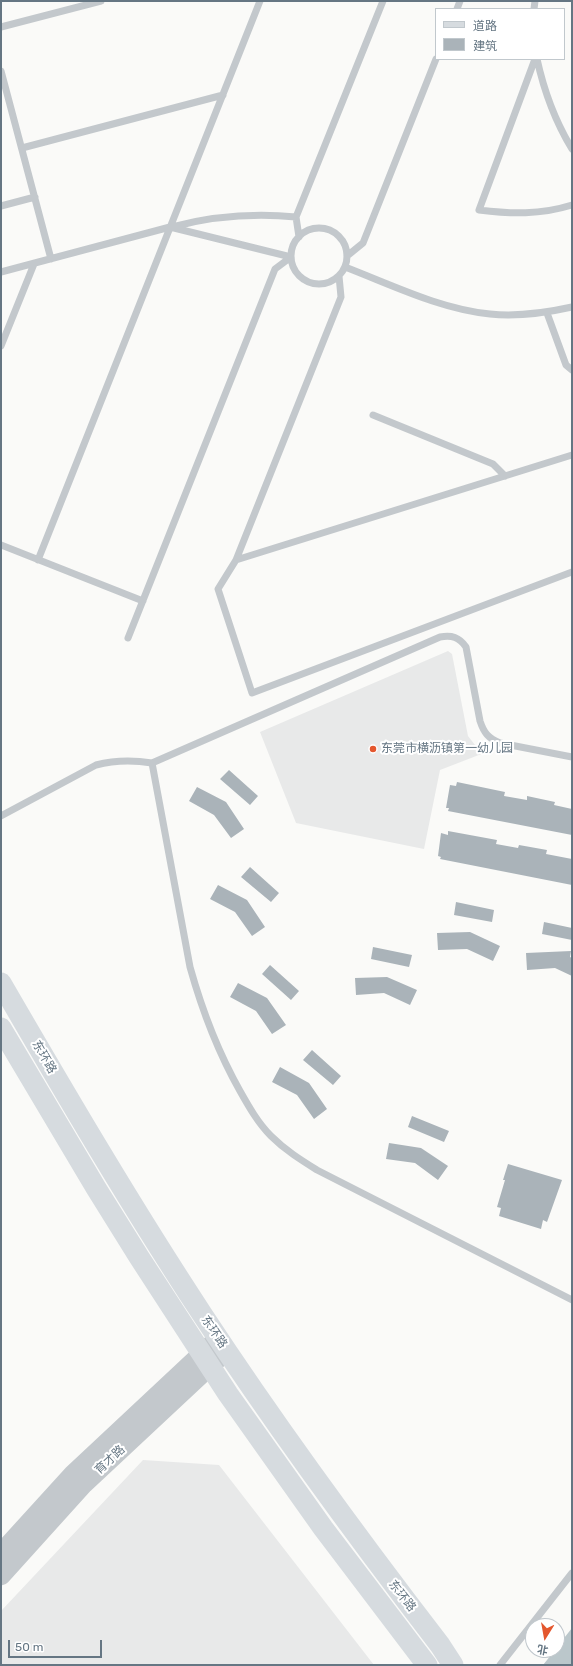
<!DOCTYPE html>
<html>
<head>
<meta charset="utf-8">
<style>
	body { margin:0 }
	#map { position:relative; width:573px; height:1666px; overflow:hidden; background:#fafaf8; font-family:Rubik,"Noto Sans SC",sans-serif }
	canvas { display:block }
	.frame { position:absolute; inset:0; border:2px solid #657683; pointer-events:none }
	.legend { position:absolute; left:435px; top:8px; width:130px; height:52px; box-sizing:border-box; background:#fff; border:1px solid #c1c8cd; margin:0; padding:5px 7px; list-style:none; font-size:12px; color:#657683 }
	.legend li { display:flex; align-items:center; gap:8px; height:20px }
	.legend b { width:20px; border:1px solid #c1c8cd }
	.north { position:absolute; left:525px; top:1618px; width:40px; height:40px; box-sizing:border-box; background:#fff; border:1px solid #c1c8cd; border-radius:50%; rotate:191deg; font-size:11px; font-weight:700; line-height:16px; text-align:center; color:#657683 }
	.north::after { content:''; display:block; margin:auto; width:14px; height:18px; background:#e4572e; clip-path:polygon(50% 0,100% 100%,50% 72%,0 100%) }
	.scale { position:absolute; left:8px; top:1640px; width:94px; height:18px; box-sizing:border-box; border:2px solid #657683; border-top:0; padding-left:5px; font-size:12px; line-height:14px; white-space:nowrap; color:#657683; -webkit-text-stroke:3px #fff; paint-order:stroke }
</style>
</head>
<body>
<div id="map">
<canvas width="573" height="1666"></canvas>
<div class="frame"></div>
<ul class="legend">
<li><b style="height:5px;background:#d6dbdf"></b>道路</li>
<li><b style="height:11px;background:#aab3b9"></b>建筑</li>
</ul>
<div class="north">北</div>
<div class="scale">50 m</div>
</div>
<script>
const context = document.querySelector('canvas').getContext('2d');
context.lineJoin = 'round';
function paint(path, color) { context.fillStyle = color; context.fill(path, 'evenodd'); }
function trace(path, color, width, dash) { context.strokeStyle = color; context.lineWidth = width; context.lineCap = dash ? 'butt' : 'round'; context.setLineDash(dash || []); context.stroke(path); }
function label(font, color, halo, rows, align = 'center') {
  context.font = font + ' Rubik,"Noto Sans SC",sans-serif'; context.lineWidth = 4; context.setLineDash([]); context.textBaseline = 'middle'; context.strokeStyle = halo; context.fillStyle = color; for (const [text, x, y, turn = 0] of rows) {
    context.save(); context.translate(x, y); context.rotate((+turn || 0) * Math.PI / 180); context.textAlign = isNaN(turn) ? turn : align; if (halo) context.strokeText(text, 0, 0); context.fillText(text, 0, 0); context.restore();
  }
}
const built = new Path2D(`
	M448,651l4,3 16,82 7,9 9,8 -44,17 -16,79 -128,-26 -36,-91z
	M143,1460l76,5 155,200h-373v-54z`);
const water = new Path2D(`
	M572,1628v37h-29l12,-15h2v-3z`);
const building = new Path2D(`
	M229,770l29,26 -8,9 -30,-26z
	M457,782l48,10 -1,4 23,4v-4l28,6 -1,3 18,4v26l-124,-24 1,-3h-3l4,-23 6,1z
	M197,787l29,15 18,27 -13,9 -17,-23 -25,-14z
	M448,831l49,9 -1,4 22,4 1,-3 28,5 -1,4 26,5v26l-132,-26 1,-2 -3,-1 3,-23 7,2z
	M250,867l29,26 -8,9 -30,-25z
	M218,885l29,15 18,27 -13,9 -17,-24 -25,-13z
	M456,902l38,8 -2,12 -38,-7z
	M544,922l28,6v12l-30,-6z
	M470,932l30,14 -7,15 -26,-12 -29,1 -1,-17z
	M373,947l39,8 -3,12 -38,-8z
	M571,951l-1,6 2,1v18l-17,-8 -28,2 -1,-17z
	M270,965l29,26 -8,9 -29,-26z
	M387,977l30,13 -7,15 -26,-12 -28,2 -1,-17z
	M238,983l29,15 19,27 -14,9 -16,-23 -26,-14z
	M312,1050l29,26 -8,9 -30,-25z
	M280,1067l29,16 18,26 -13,10 -17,-24 -25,-13z
	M412,1116l37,15 -5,11 -36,-15z
	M389,1143l32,5 27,18 -10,14 -23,-17 -29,-4z
	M508,1164l54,16 -15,42 -4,-2 -2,9 -42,-13 2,-8 -4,-1 8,-27h-2z`);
const service = new Path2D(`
	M457,9l3,-8
	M534,9l1,-8
	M1,27l100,-26
	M535,59l-56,151c32,4 61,5 93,-5
	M537,59c7,32 18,62 35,90
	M1,71l50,188
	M22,148l201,-53
	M1,206l34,-9
	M172,227c41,-11 81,-14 124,-10
	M291 256a28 28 0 1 1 56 0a28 28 0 1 1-56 0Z
	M299,237l-3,-20 87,-216
	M347,256l16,-13 73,-184
	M345,267c47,18 95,42 145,47 28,3 55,-1 82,-7
	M1,272l169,-45 121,30
	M339,276l2,21 -105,263 -18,29 34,104 320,-121
	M547,313l19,52 6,5
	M1,346l33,-82
	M373,415l120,49 12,12
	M1,545l142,56
	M38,560l222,-559
	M236,560l336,-105
	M128,638l147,-369 16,-12
	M152,763l38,204c12,43 28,85 50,124 9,16 18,32 31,45 14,14 30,24 46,34l255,130
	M1,816l95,-51c19,-5 37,-5 56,-2l288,-126c12,-2 19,0 26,10l14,74c4,12 8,17 20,22l72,14
	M500,1665l72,-92`);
const tertiary = new Path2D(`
	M1,1553l72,-79 140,-131
	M1,1576l83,-92 137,-128`);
const secondary = new Path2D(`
	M1,983c65,112 130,223 201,331 75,114 155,223 238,331l13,20
	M1,1028l95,160 43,69 89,137 95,134 104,137`);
const markers = [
	[373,749,4,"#e4572e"]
];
const poiNames = [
	["东莞市横沥镇第一幼儿园",381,749]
];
const streetNames = [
	["东环路",44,1057,60],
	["东环路",214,1332,56],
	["育才路",110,1460,-43],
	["东环路",402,1596,52]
];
paint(built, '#e8e9e9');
paint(water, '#bbc7cb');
paint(building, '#aab3b9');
trace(service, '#c3c8cc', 7);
trace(tertiary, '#c3c8cc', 19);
trace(secondary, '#d6dbdf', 21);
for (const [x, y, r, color] of markers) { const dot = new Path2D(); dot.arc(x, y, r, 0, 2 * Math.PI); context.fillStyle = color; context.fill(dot); trace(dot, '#fff', 1.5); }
label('12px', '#657683', '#fff', poiNames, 'left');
label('12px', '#657683', '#fff', streetNames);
</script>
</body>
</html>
